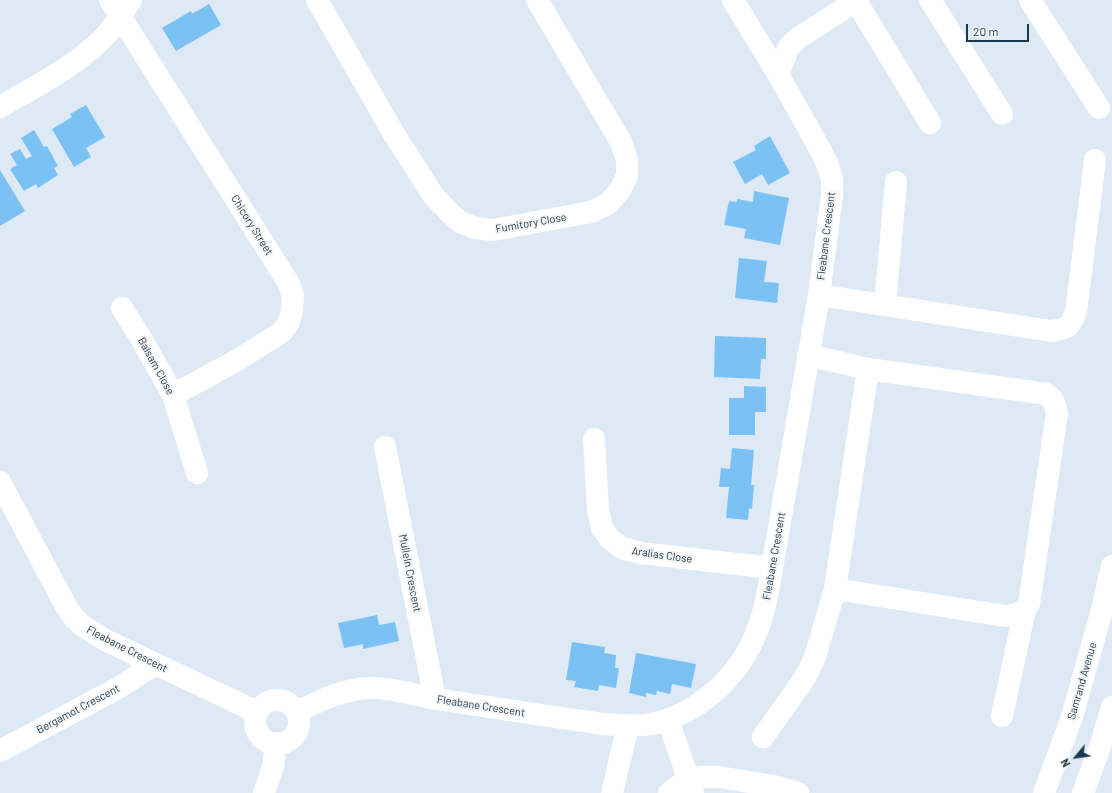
<!DOCTYPE html>
<html>
<head>
<meta charset="utf-8">
<style>
	body { margin:0 }
	#map { position:relative; width:1112px; height:793px; overflow:hidden; background:#ddeaf5; font-family:Barlow,sans-serif }
	canvas { display:block }
	.north { position:absolute; left:1056px; top:737px; width:40px; height:40px; -webkit-text-stroke:3px #f5f5f5; paint-order:stroke; rotate:241deg; font-size:11px; font-weight:700; line-height:16px; text-align:center; color:#1a374b }
	.north::after { content:''; display:block; margin:auto; width:14px; height:18px; background:#1a374b; clip-path:polygon(50% 0,100% 100%,50% 72%,0 100%) }
	.scale { position:absolute; left:966px; top:24px; width:63px; height:18px; box-sizing:border-box; border:2px solid #1a374b; border-top:0; padding-left:5px; font-size:12px; line-height:14px; white-space:nowrap; color:#1a374b; -webkit-text-stroke:3px #f5f5f5; paint-order:stroke }
</style>
</head>
<body>
<div id="map">
<canvas width="1112" height="793"></canvas>
<div class="north">N</div>
<div class="scale">20 m</div>
</div>
<script>
const context = document.querySelector('canvas').getContext('2d');
context.lineJoin = 'round';
function paint(path, color) { context.fillStyle = color; context.fill(path, 'evenodd'); }
function trace(path, color, width, dash) { context.strokeStyle = color; context.lineWidth = width; context.lineCap = dash ? 'butt' : 'round'; context.setLineDash(dash || []); context.stroke(path); }
function label(font, color, halo, rows, align = 'center') {
  context.font = font + ' Barlow,sans-serif'; context.lineWidth = 4; context.setLineDash([]); context.textBaseline = 'middle'; context.strokeStyle = halo; context.fillStyle = color; for (const [text, x, y, turn = 0] of rows) {
    context.save(); context.translate(x, y); context.rotate((+turn || 0) * Math.PI / 180); context.textAlign = isNaN(turn) ? turn : align; if (halo) context.strokeText(text, 0, 0); context.fillText(text, 0, 0); context.restore();
  }
}
const building = new Path2D(`
	M209,4l12,21 -45,26 -14,-23 29,-17 1,3z
	M86,105l19,32 -19,11 5,9 -17,10 -22,-38 20,-12 -2,-3z
	M34,130l10,17 3,-1 11,20 -4,2 4,7 -20,13 -2,-4 -12,7 -14,-22 7,-4 -7,-11 10,-5 6,10 6,-3 -11,-18z
	M770,136l20,37 -22,12 -6,-11 -17,10 -12,-22 23,-12 -2,-4z
	M0,170l25,41 -25,15z
	M754,191l35,7 -9,47 -36,-7 2,-9 -22,-4 5,-24 8,1v-3l16,3z
	M739,258l28,3 -3,21 15,1 -2,20 -42,-5z
	M715,336l51,2v21h-5l-1,20 -46,-2z
	M744,386l22,1v25h-11v23h-26v-37h15z
	M732,448l22,2 -3,35h3l-2,24 -3,-1 -1,12 -22,-2 3,-31h-10l2,-19 9,1z
	M377,615l2,10 16,-3 4,19 -36,8v-5l-19,4 -6,-25z
	M572,642l33,5 -1,6 12,2 -1,13h4l-3,20 -17,-3 -1,6 -24,-4 2,-6 -10,-1z
	M636,653l60,11 -5,24 -19,-4 -2,10 -13,-3 -1,4 -10,-2v4l-17,-4z`);
const minor = new Path2D(`
	M110,0l10,16 168,266 5,13 -1,15 -3,12 -7,10 -48,30 -61,33
	M317,0l77,134 39,61 15,16 12,11 15,6 18,2 98,-18 17,-8 12,-14 7,-14v-17l-6,-17 -84,-142
	M930,0l72,114
	M1030,0l69,108
	M856,1l74,122
	M778,74l11,-27 8,-8 60,-39
	M0,107c36,-21 77,-41 106,-72 9,-9 17,-24 25,-35
	M819,295l232,36c16,-2 19,-4 25,-19l19,-152
	M885,305l11,-123
	M122,308l20,32 31,55 24,78
	M808,355l60,14 179,25c7,5 9,11 10,19l-28,191c-6,9 -14,11 -24,12l-170,-27
	M594,439l4,71 4,18 8,11 12,9 19,5 131,15
	M385,447l50,252
	M0,482l67,126 7,10 9,8 22,14 152,72
	M255 722a22 22 0 1 1 44 0a22 22 0 1 1-44 0Z
	M297,712c20,-10 40,-20 62,-23 26,-4 53,6 78,10 56,9 111,17 166,25 16,1 33,3 49,0 46,-10 85,-46 103,-88 7,-16 11,-33 14,-50l50,-291 13,-100v-16l-4,-13 -7,-15 -43,-77 -45,-74
	M1002,716l23,-107
	M668,720l25,72
	M763,737l37,-52 9,-15 6,-13 20,-68 33,-220
	M0,751l120,-64 35,-23
	M264,793l9,-26 3,-24
	M612,793l16,-67
	M669,793l19,-14 12,-2h19l55,9 24,7
	M1044,793l28,-76 30,-107 10,-44
	M1083,793l18,-49 11,-37`);
const streetNames = [
	["Fumitory Close",531,223,-10],
	["Chicory Street",252,225,58],
	["Fleabane Crescent",826,236,-83],
	["Balsam Close",156,366,61],
	["Aralias Close",662,555,8],
	["Fleabane Crescent",774,556,-80],
	["MulleIn Crescent",410,573,79],
	["Fleabane Crescent",127,649,27],
	["Samrand Avenue",1082,681,-74],
	["Fleabane Crescent",481,706,9],
	["Bergamot Crescent",78,709,-28]
];
paint(building, '#7bc1f3');
trace(minor, '#fff', 22);
label('11px', '#1a374b', '#f5f5f5', streetNames);
</script>
</body>
</html>
